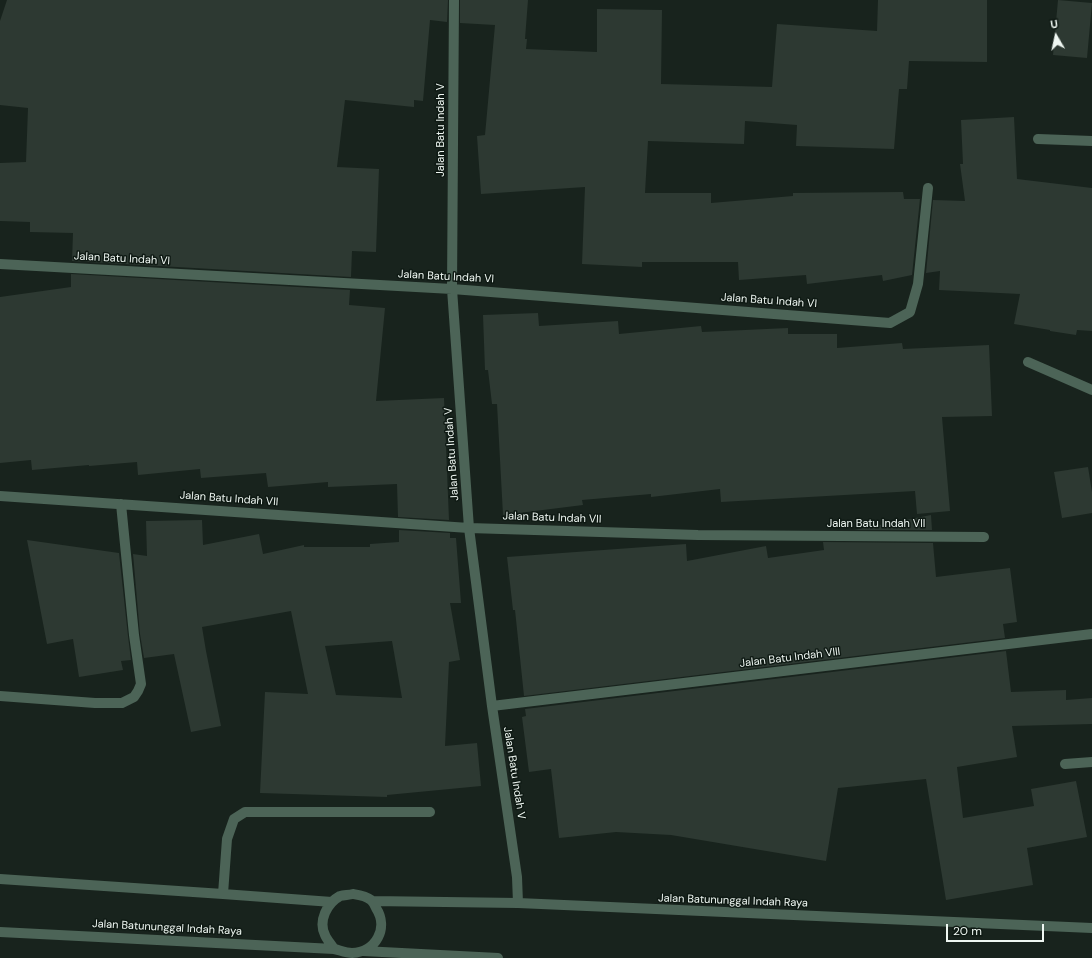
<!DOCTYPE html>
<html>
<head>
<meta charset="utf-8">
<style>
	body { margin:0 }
	#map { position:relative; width:1092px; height:958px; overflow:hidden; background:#18231d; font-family:"DM Sans",sans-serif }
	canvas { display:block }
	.north { position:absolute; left:1036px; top:16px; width:40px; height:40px; -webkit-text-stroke:3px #0f1a14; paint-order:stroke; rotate:351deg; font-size:11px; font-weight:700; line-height:16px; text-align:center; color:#eff7f2 }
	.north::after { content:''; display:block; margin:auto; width:14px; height:18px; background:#eff7f2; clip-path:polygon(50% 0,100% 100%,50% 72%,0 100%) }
	.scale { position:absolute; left:946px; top:924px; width:98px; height:18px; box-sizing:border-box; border:2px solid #eff7f2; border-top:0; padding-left:5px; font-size:12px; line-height:14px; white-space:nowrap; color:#eff7f2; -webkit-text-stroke:3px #0f1a14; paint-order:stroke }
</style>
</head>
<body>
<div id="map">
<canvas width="1092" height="958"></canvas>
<div class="north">U</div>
<div class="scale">20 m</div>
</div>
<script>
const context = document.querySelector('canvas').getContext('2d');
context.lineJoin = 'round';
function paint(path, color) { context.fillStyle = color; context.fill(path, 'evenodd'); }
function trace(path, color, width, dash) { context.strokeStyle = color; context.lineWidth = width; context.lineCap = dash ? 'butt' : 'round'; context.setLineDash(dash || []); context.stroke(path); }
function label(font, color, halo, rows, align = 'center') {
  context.font = font + ' "DM Sans",sans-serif'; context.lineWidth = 3; context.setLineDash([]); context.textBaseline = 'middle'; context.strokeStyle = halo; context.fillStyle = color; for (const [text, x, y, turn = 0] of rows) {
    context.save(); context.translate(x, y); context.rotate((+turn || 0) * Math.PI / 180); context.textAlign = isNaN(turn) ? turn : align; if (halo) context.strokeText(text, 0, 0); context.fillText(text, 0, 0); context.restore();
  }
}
const building = new Path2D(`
	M7,0h441l-1,22 -17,-2 -7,81 -9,-1v7l-69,-7 -8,67 42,2 -3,83 -24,-1 -1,26 -279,-16 1,-28 -43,-1v-10l-30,-1v-58l26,-1 2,-54 -28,-3v-84z
	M460,0h68l-3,39h2l-1,10 71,3v-43l65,1 -1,74 111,3 5,-63 100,7 1,-31h109v62l-78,-1 -2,28h-8l-5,60 -98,-3 1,-21 -52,-4 -1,23 -96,-3 -3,52h66v10l82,-7v-3l110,-1 1,7h16l-8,76 -29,6 -1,-6 -75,9 -1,-9 -67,5 -1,-18h-96v5l-60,-3 3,-77 -104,7 -4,-58 8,-1 10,-110 -35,-2z
	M1058,0l34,3 -5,55 -34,-3z
	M1014,117l3,62 75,9v143l-15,-1 -1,5 -26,-4v-1l-36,-6 6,-30 -81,-4 1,-19 -14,2 7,-73 32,1 -5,-37h3l-2,-44z
	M71,274l279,16 -1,15 36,3 -9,93 68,-3 5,122 -51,-3 -1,-33 -69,3v-5l-60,5 -2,-14 -65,5 -1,-9 -62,6 -1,-13 -48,4v-1l-57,5 -1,-10 -31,3v-166l71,-10z
	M538,313l1,13 79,-5 1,13 82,-8 1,6 86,-4v6h49v14l65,-5 1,6 86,-4 3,71 -50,1 8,94 -33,3 -2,-23 -194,11 -1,-13 -69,8v-3l-69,6 1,5 -80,10 -6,-111h-5l-4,-34h-3l-2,-55z
	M1088,467l4,25v21l-30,5 -8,-46z
	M931,515l1,15h-78z
	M202,520l1,25 56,-11 4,20 41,-9v2h66v-3l29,-2v-12l51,3v5h6l5,65h-11l10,57 -11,2 -4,84 32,-3 4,43 -94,9v2l-127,-4 5,-101 43,2 -17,-83 -89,16 4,24 15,75 -30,6 -17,-78 -30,4 -4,-24 -7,-80 14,2 -1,-35zM392,641l10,57 -66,-3 -11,-49z
	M27,540l92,13 9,83 3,24 -10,1 2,9 -44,7 -6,-38 -26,5z
	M823,542l110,1 3,34 74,-9 7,54 -14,2 2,14 -481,58 -9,-86h-2l-6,-53 179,-13 1,17 79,-15 2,12 56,-8z
	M1006,651l5,41 55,-2v10l26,-2v26l-80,2 5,31 -60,10 6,51 71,-12 -3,-17 45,-8 11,56 -60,11 6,37 -87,15 -20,-121 -88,9 -12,73 -155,-26 -55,-3 -57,6 -8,-69 -22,3 -7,-55 4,-1 -1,-7z`);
const minor = new Path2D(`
	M454,0l-2,289 17,239 23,178 25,171 1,26
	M1038,139l54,2
	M0,264l452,25 438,34 20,-11 8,-28 10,-96
	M1028,362l64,28
	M0,496l469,32 229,7 286,2
	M0,696l95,7h27l12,-6 4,-6 3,-7 -7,-49 -13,-131
	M492,706l600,-72
	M1065,764l27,-2
	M0,879l223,15 109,8
	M223,894l4,-55 7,-20 11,-7h185
	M353,894c6,1 13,2 18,6 2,2 4,5 5,8 13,20 0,44 -24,45 -6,0 -13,-3 -18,-4 -3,-5 -7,-9 -9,-14 -7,-14 2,-32 15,-39 4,-1 9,-1 13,-2z
	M372,901l146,2 574,25
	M0,932l334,17
	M363,951l135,7`);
const streetNames = [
	["Jalan Batu Indah V",441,130,-90],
	["Jalan Batu Indah VI",122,259,3],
	["Jalan Batu Indah VI",446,277,3],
	["Jalan Batu Indah VI",769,301,4],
	["Jalan Batu Indah V",452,454,-94],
	["Jalan Batu Indah VII",229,499,4],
	["Jalan Batu Indah VII",552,518,2],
	["Jalan Batu Indah VII",876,524],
	["Jalan Batu Indah VIII",790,658,-7],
	["Jalan Batu Indah V",514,773,81],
	["Jalan Batununggal Indah Raya",733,901,2],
	["Jalan Batununggal Indah Raya",167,928,3]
];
paint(building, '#2d3932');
trace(minor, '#4c6457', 10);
label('11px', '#eff7f2', '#0f1a14', streetNames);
</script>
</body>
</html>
